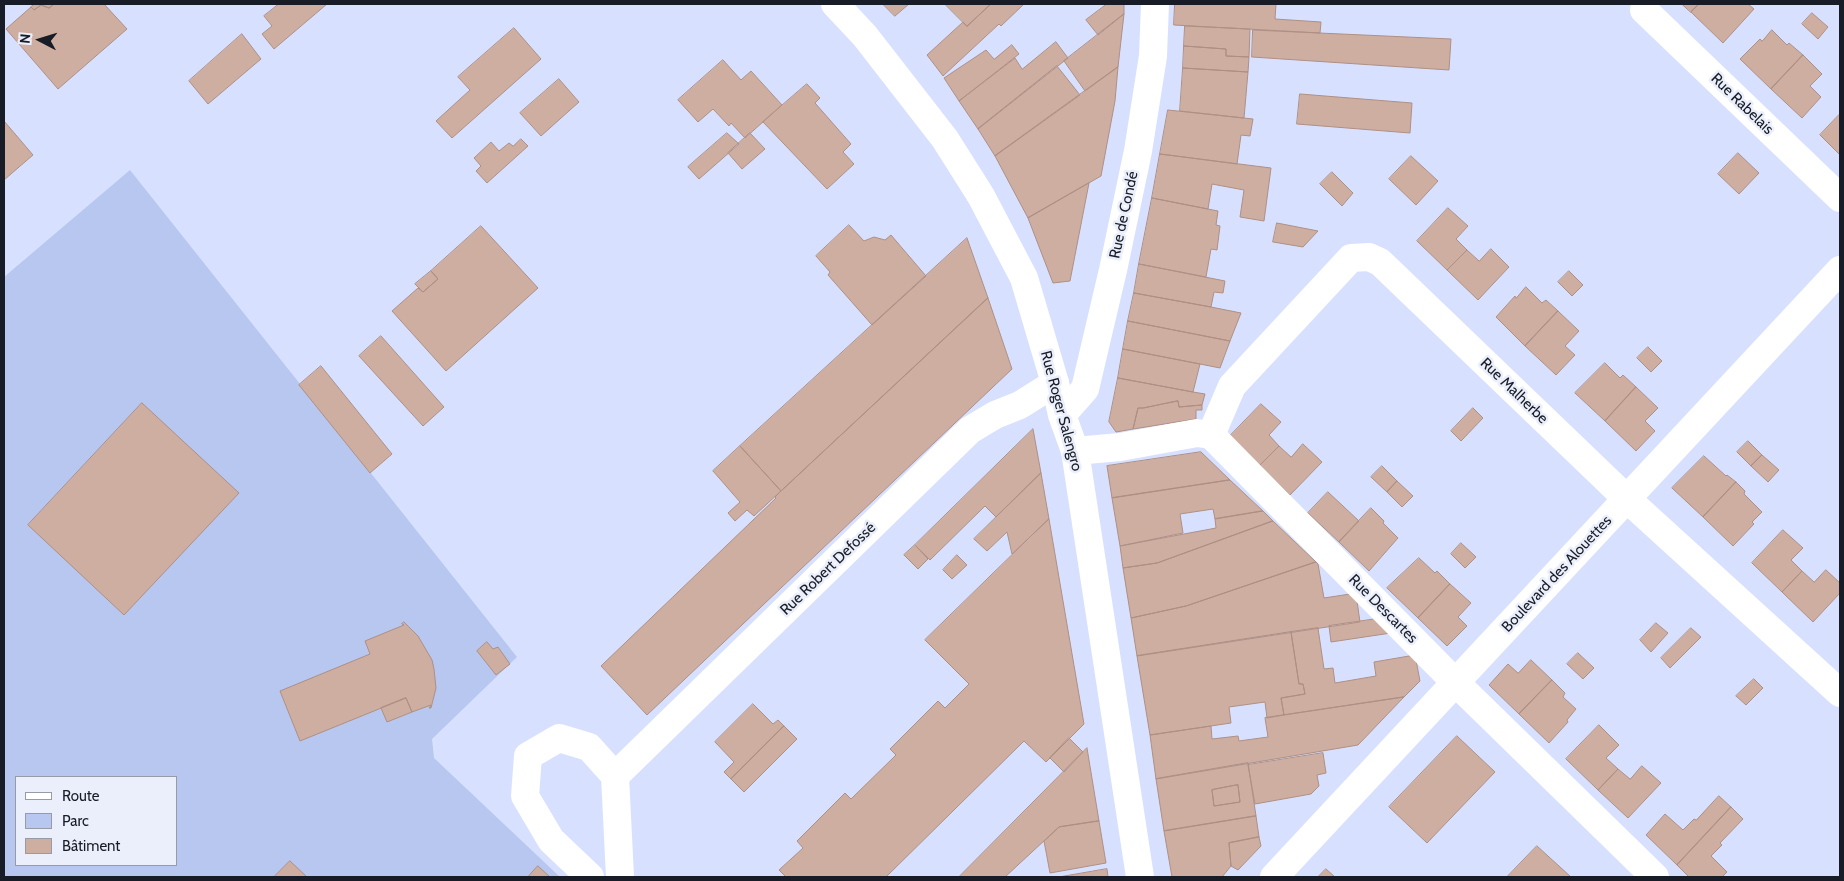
<!DOCTYPE html>
<html>
<head>
<meta charset="utf-8">
<style>
	body { margin:0 }
	#map { position:relative; width:1844px; height:881px; overflow:hidden; background:#d7e1ff; font-family:Cabin,sans-serif }
	canvas { display:block }
	.frame { position:absolute; inset:0; border:5px solid #181c26; pointer-events:none }
	.legend { position:absolute; left:15px; top:776px; width:162px; height:90px; box-sizing:border-box; background:#ebeffb; border:1px solid #979ba6; margin:0; padding:6px 9px; list-style:none; font-size:15px; color:#181c26 }
	.legend li { display:flex; align-items:center; gap:10px; height:25px }
	.legend b { width:25px; border:1px solid #979ba6 }
	.north { position:absolute; left:15px; top:15px; width:50px; height:50px; -webkit-text-stroke:4px #ebeffb; paint-order:stroke; rotate:275deg; font-size:14px; font-weight:700; line-height:20px; text-align:center; color:#181c26 }
	.north::after { content:''; display:block; margin:auto; width:18px; height:22px; background:#181c26; clip-path:polygon(50% 0,100% 100%,50% 72%,0 100%) }
</style>
</head>
<body>
<div id="map">
<canvas width="1844" height="881"></canvas>
<div class="frame"></div>
<ul class="legend">
<li><b style="height:6px;background:#fff"></b>Route</li>
<li><b style="height:14px;background:#b8c7ef"></b>Parc</li>
<li><b style="height:14px;background:#cfaea2"></b>Bâtiment</li>
</ul>
<div class="north">N</div>
</div>
<script>
const context = document.querySelector('canvas').getContext('2d');
context.lineJoin = 'round';
function paint(path, color) { context.fillStyle = color; context.fill(path, 'evenodd'); }
function trace(path, color, width, dash) { context.strokeStyle = color; context.lineWidth = width; context.lineCap = dash ? 'butt' : 'round'; context.setLineDash(dash || []); context.stroke(path); }
function label(font, color, halo, rows, align = 'center') {
  context.font = font + ' Cabin,sans-serif'; context.lineWidth = 5; context.setLineDash([]); context.textBaseline = 'middle'; context.strokeStyle = halo; context.fillStyle = color; for (const [text, x, y, turn = 0] of rows) {
    context.save(); context.translate(x, y); context.rotate((+turn || 0) * Math.PI / 180); context.textAlign = isNaN(turn) ? turn : align; if (halo) context.strokeText(text, 0, 0); context.fillText(text, 0, 0); context.restore();
  }
}
const green = new Path2D(`
	M130,170l387,487 -85,82 2,19 126,119h-556v-600zM16,777h160v88h-160z`);
const building = new Path2D(`
	M35,4h19l-5,4 -8,-3 -7,5 -3,-3z
	M54,4h50l23,25 -69,60 -52,-60 25,-22 3,3 7,-5 8,3z
	M279,4h48l-53,45 -12,-15 10,-8 -8,-10z
	M883,4h26l-14,12z
	M945,4h46l-24,22z
	M991,4h33l-23,22 -2,-2 -56,52 -16,-21 36,-33 4,4z
	M1107,4h17v10l-26,21 -12,-15z
	M1175,4h101l-1,15 46,3 -1,11 -146,-8z
	M1682,4h17l-8,8z
	M1699,4h49l6,5 -31,34 -32,-31z
	M1812,13l16,14 -10,12 -16,-15z
	M1124,14l-6,53 -33,24 -21,-30z
	M1185,26l65,3 -1,28 -23,-1v-7l-42,-3z
	M514,28l27,31 -89,79 -16,-17 34,-31 -12,-13z
	M1253,30l198,9 -2,31 -197,-13z
	M1772,30l15,15 2,-2 14,12 -32,34 -31,-30 20,-20 2,2z
	M242,34l19,25 -53,45 -19,-23z
	M1056,42l12,16 -90,71 -19,-28 56,-43 7,11z
	M1012,45l7,9 -60,47 -15,-23 42,-28 8,9z
	M1184,46l42,3v7l23,1 -1,15 -65,-4z
	M1803,55l19,19 -12,12 11,11 -19,21 -31,-29z
	M723,60l18,20 10,-9 31,34 -37,33 -14,-15 -2,3 -16,-17 -15,13 -20,-22z
	M1057,66l23,29 -85,61 -17,-27z
	M1118,67l-3,34 -14,75 -73,42 -33,-62z
	M1183,68l65,4 -4,46 -64,-7z
	M559,79l20,23 -38,34 -21,-23z
	M807,84l13,14 -5,5 36,41 -8,8 11,12 -27,25 -64,-67z
	M1300,94l112,9 -2,30 -113,-9z
	M1168,110l85,9 -3,17 -9,-1 -4,29 -77,-10z
	M1839,115l1,1v39l-20,-20z
	M4,121l29,34 -29,25z
	M727,133l12,11 -40,35 -11,-12z
	M750,133l15,16 -23,20 -14,-16z
	M521,139l7,7 -41,37 -11,-12 5,-5 -7,-8 17,-16 8,9 10,-8 4,3z
	M1738,153l21,20 -20,21 -21,-20z
	M1160,154l111,14 -7,53 -24,-4 4,-27 -32,-6 -4,25 -56,-11z
	M1411,156l27,25 -22,24 -27,-26z
	M1332,172l21,21 -11,13 -22,-22z
	M1089,183l-19,98 -17,2 -25,-65z
	M1152,198l66,13 -2,14 4,1 -3,24 -6,-1 -5,28 -67,-13z
	M1448,208l20,18 -12,13 11,11 -20,20 -30,-29z
	M1277,223l41,8 -15,16 -30,-5z
	M849,225l15,16 10,-4 11,3 6,-5 35,41 -54,49 -44,-50 2,-3 -14,-16z
	M481,226l57,62 -92,83 -54,-60 26,-23 5,4 15,-13 -7,-8z
	M967,238l21,60 -207,193 -41,-45z
	M1491,249l18,18 -31,33 -31,-30 20,-20 12,11z
	M1139,264l86,17 -2,12 -9,-1 -3,15 -77,-14z
	M431,271l7,8 -15,13 -8,-8z
	M1569,271l14,14 -11,11 -14,-14z
	M1526,287l16,16 4,-3 12,11 -33,35 -29,-29 19,-21 1,2z
	M1134,293l77,14 30,6 -11,28 -102,-20z
	M988,298l24,71 -365,346 -46,-49 175,-168 -1,-1 6,-6z
	M1558,311l21,20 -14,15 10,9 -19,20 -31,-29z
	M1128,321l102,20 -10,27 -20,-4 -77,-15z
	M381,336l63,71 -21,19 -64,-70z
	M1648,347l14,14 -11,11 -14,-14z
	M1123,349l77,15 -7,28 -75,-14z
	M1605,363l15,15 3,-3 13,12 -31,34 -30,-28z
	M321,366l71,88 -22,19 -71,-88z
	M1118,378l75,14 12,2 -3,11 -23,2 -1,-6 -35,7h-5l-5,21 -17,3 -7,-10z
	M1636,387l22,21 -13,13 10,10 -19,20 -31,-30z
	M1178,401l1,6 23,-2v5h-6v9l-63,10 5,-21h5z
	M142,403l97,90 -115,122 -96,-90z
	M1261,404l20,18 -12,13 10,11 -19,19 -30,-29z
	M1473,408l10,10 -22,23 -10,-10z
	M1033,429l8,44 -45,44 -11,-11 -55,54 -15,-15z
	M1748,441l14,14 -11,11 -14,-14z
	M1303,444l19,18 -32,33 -30,-30 19,-19 12,11z
	M740,446l41,45 -27,25 -7,-6 -12,11 -7,-8 12,-11 -27,-31z
	M1201,452l29,28 -118,18 -5,-32z
	M1762,455l17,15 -11,12 -17,-16z
	M1704,456l22,20 1,-1 9,7 -33,35 -31,-29z
	M1382,466l15,15 -10,11 -16,-15z
	M1041,473l8,46 -37,35 -5,-22 -20,19 -13,-12z
	M1230,480l33,31 -48,8 -2,-10 -33,5 3,19 -63,13 -8,-48z
	M1397,481l16,15 -11,11 -15,-15z
	M1736,482l9,9 -1,3 18,18 -10,10 2,2 -21,22 -30,-29z
	M1328,492l31,29 -20,21 -31,-29z
	M1371,508l13,13 -1,2 15,15 -29,33 -30,-29z
	M1263,511l10,10 -116,42 -34,5 -3,-22 96,-18 -1,-9z
	M1049,519l35,205 -38,38 -22,-21 -138,136h-100l-7,-7 24,-22 -6,-7 48,-48 6,6 45,-44 -6,-6 48,-48 7,7 24,-24 -44,-44z
	M1273,521l43,41 -130,44 -55,12 -8,-50 34,-5z
	M1783,530l20,18 -12,12 11,11 -20,21 -30,-29z
	M1461,543l15,14 -11,11 -14,-14z
	M915,545l13,14 -10,10 -14,-14z
	M957,555l10,10 -15,14 -9,-9z
	M1419,558l16,15 2,-2 13,13 -32,34 -31,-30z
	M1316,562l2,2 6,34 26,-4 7,7 3,21 -223,34 -6,-38 55,-12z
	M1826,570l14,13v10l-27,29 -31,-30 20,-21 12,11z
	M1450,584l21,19 -13,14 9,9 -20,20 -29,-28z
	M1376,619l15,14 -60,9 -2,-16z
	M404,622l14,14 14,24 2,9 2,19 -5,20h-2l2,-3 -19,7 -6,-14 -106,43 -20,-50 90,-37 -5,-13 39,-16 -2,-1z
	M1656,623l12,10 -17,19 -11,-12z
	M1318,628l6,41 9,-1 2,15 41,-7 -2,-14 41,-7 5,26 -16,16 -120,18 -3,-17 24,-4 -2,-10h-4l-8,-52z
	M1691,628l10,9 -31,31 -9,-10z
	M1291,632l8,52h4l2,10 -24,4 3,17 -17,3 -2,-16 -36,5 2,16 -81,12 -13,-79z
	M487,642l6,7 5,-2 12,17 -14,11 -19,-24z
	M1578,653l16,15 -11,11 -16,-15z
	M1531,660l21,20 -33,34 -30,-29 19,-21 10,9z
	M1754,679l9,9 -17,17 -10,-9z
	M1552,680l13,13 -2,4 13,12 -9,11 1,2 -19,21 -30,-29z
	M1404,697l-46,48 -202,34 -6,-44 61,-9 1,13 26,-3 1,5 29,-4 -3,-19z
	M406,698l6,14 -25,10 -6,-14z
	M753,704l20,20 5,-4 6,6 -53,53 -7,-7 10,-10 -19,-20z
	M1599,725l20,20 -13,13 12,11 -20,21 -32,-31z
	M784,726l13,13 -53,53 -13,-13z
	M1457,736l38,36 -68,71 -38,-36z
	M1069,738l14,14 -19,20 -14,-14z
	M1087,748l12,73 -40,6 -54,50h-46z
	M1323,753l3,20 -9,2 2,11 -8,8 -56,10 -7,-39z
	M1248,763l8,53 -92,15 -8,-52zM1238,785l2,17 -26,4 -2,-16z
	M1642,766l19,17 -33,35 -30,-28 20,-21 12,10z
	M1238,785l2,17 -26,4 -2,-16z
	M1719,796l12,11 -54,58 -31,-30 19,-21 18,16 11,-11 2,1z
	M1731,807l12,12 -23,24 2,2 -11,11 16,16 -5,5h-33l-12,-12z
	M1256,816l3,21 -30,6 2,23 -9,11h-50l-8,-46z
	M1099,821l7,42 -56,10 -6,-32 15,-14z
	M1259,837l2,9 -23,24 -7,-4 -2,-23z
	M1537,846l34,31h-64z
	M290,861l17,16h-33z
	M538,866l12,11h-22z
	M1107,869l1,8h-49z
	M1326,869l9,8h-17z`);
const minor = new Path2D(`
	M1644,10l196,188
	M1211,435l21,-49 119,-128 18,-1 11,5 247,237 213,194
	M1075,451l45,-4 77,-14 14,2 245,248 199,194
	M615,776l355,-346 25,-15 25,-10 35,-22
	M590,877l-39,-37 -26,-44 3,-40 31,-18 30,9 26,29 5,101
	M1274,877l566,-607`);
const tertiary = new Path2D(`
	M835,4l30,32 80,103 36,57 43,82 31,105 7,32 13,36 65,426
	M1062,415l23,-26 28,-119 25,-119 15,-95 2,-52`);
const streetNames = [
	["Rue Rabelais",1742,104,44],
	["Rue de Condé",1124,215,-78],
	["Rue Malherbe",1514,391,44],
	["Rue Roger Salengro",1061,411,75],
	["Rue Robert Defossé",828,569,-44],
	["Boulevard des Alouettes",1557,574,-47],
	["Rue Descartes",1383,609,45]
];
paint(green, '#b8c7ef');
paint(building, '#cfaea2');
trace(building, '#ae8f84', 1);
trace(minor, '#fff', 28);
trace(tertiary, '#fff', 28);
label('15px', '#181c26', '#ebeffb', streetNames);
</script>
</body>
</html>
